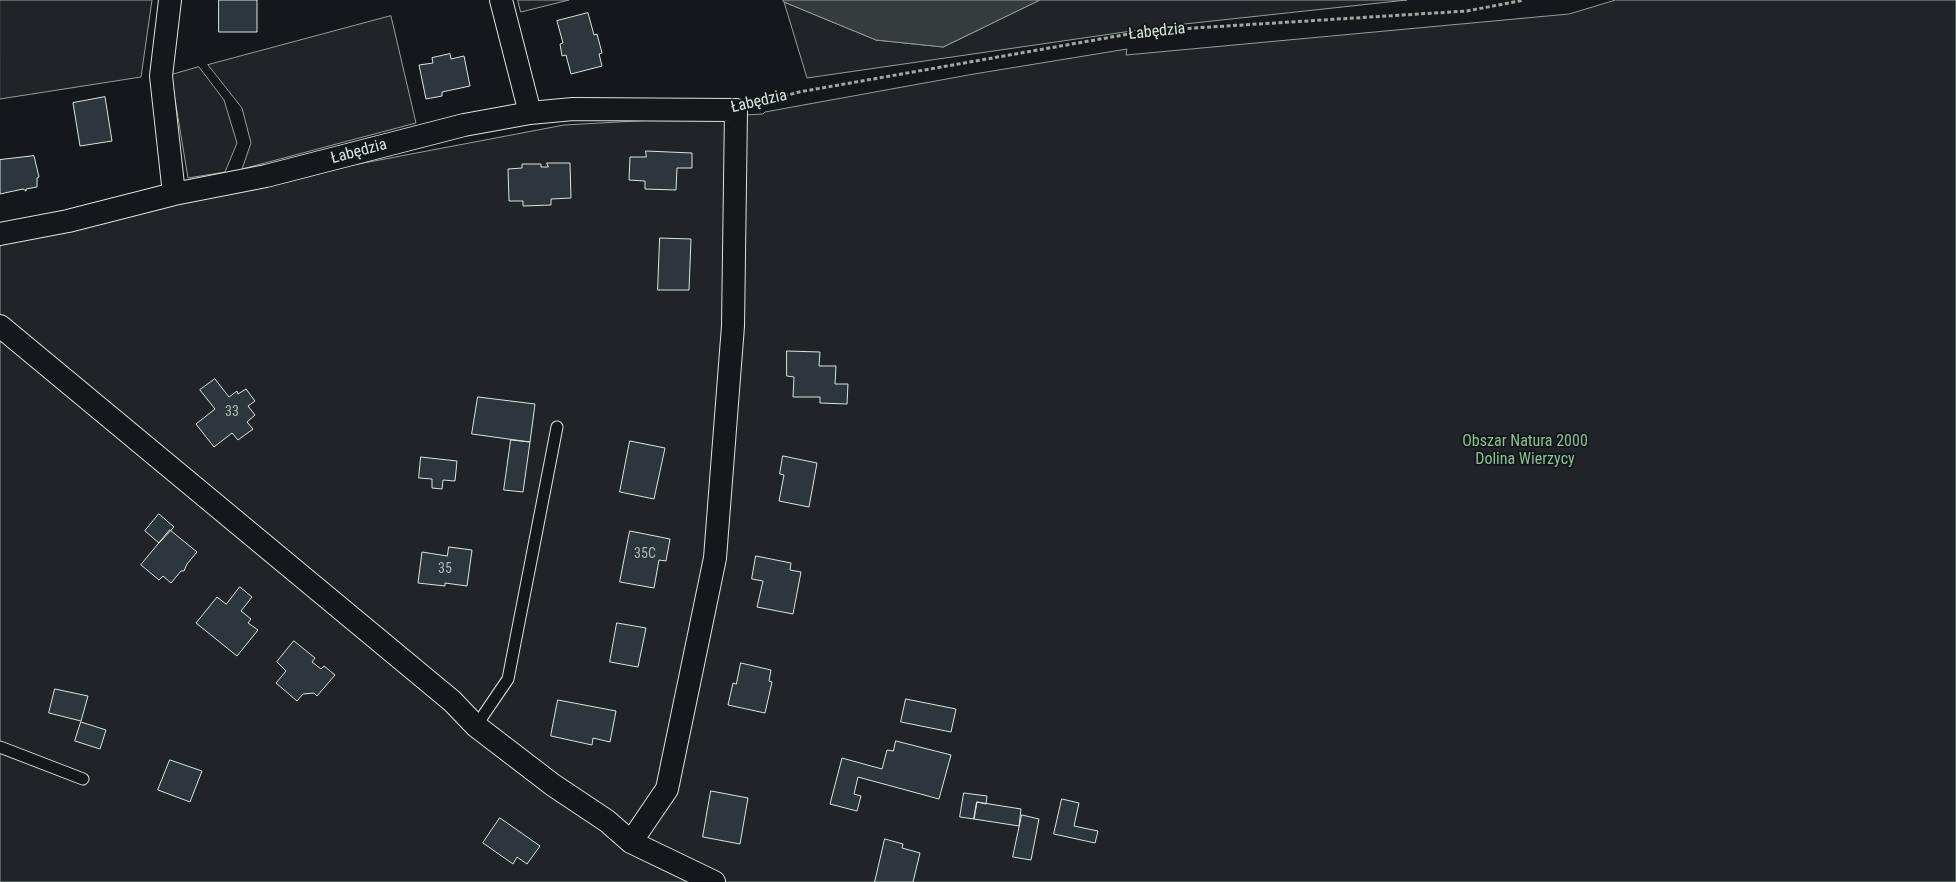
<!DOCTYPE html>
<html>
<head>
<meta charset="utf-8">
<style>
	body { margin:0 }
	canvas { display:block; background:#14181c }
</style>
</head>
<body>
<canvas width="1956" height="882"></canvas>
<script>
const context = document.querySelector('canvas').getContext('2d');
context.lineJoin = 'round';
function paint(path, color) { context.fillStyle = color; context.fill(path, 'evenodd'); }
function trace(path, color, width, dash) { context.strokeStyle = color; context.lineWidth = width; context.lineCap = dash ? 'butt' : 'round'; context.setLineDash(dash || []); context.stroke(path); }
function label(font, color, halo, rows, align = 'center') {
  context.font = font + ' "Roboto Condensed",sans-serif'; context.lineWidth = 4; context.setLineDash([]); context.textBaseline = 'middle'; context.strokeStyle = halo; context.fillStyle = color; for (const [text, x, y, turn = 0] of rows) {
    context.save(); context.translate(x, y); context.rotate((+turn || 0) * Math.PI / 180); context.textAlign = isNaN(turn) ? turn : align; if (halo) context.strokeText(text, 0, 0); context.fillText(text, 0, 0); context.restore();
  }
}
const green = new Path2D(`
	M0,0h152l-11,77 -141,22z
	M518,0h51l-48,12z
	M1040,0h367l-241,26 -359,52 -23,-76 92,38 67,7z
	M1616,0h340v882h-1956v-638l348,-78 216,-41 199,-11 2,-2 209,-38 153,-25 -1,6 443,-41z
	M391,16l25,107 -174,46 9,-26 -9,-35 -34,-43z
	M199,67l25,33 13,43 -12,29 -37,6 -17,-103z`);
const water = new Path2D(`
	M783,0h257l-97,47 -67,-7 -92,-38z`);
const building = new Path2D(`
	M219,0h38v32h-38z
	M588,13l6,22 3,-1 5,19 -3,1 3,12 -31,8 -5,-19 -4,1 -2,-12 3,-1 -6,-22z
	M450,54l1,5 13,-3 6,30 -28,6v4l-16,3 -7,-34 14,-2 -1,-5z
	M105,97l7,44 -32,5 -7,-43z
	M646,151l46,2v15h-15l-1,22 -31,-1v-8l-16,-1 1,-23h16z
	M34,156l5,21 -2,1v9l-11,2v2l-3,-2 -23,5v-34z
	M547,163h23l1,35 -20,1v6l-28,1v-5h-14l-1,-32 14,-1v-4h19v3h7z
	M660,238l31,1 -2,51h-31z
	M787,351l33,1 -1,14h17l-1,18h13l-1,20 -27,-1v-6h-27l1,-20 -7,-1z
	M215,379l14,18 8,-6 1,3 8,-5 9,12 -7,5 7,9 -8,7 6,7 -15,11 -6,-7 -18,14 -18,-23 19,-15 -15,-19z
	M478,397l57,7 -5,38 -58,-8z
	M511,440l19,2 -7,50 -19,-2z
	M630,441l35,7 -11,51 -34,-7z
	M783,456l34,7 -8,44 -30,-6 5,-26 -4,-1z
	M421,457l36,4 -2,20 -12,-1 -1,9 -10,-1v-9l-13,-1z
	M159,514l15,13 -15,16 -14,-12z
	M170,530l27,22 -10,12 -3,7h-3l-10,12 -8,-7 -4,4 -18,-15z
	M630,531l40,8 -4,22 -7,-1 -5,28 -34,-6z
	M449,547l23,3 -5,36 -22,-3v3l-27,-3 4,-31 25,4z
	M756,556l35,7 -1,7 11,2 -8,42 -36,-7 6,-26 -11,-2z
	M240,587l12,10 -11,14 10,8 -3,4 10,7 -21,26 -41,-33 21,-26 9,7z
	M617,623l29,5 -8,39 -28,-5z
	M294,641l21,17 -3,4 9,7 3,-3 11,9 -18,21 -3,-3 -11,1 -6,7 -21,-18 10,-12 -9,-9z
	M741,663l30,7 -2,11 3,1 -7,31 -37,-8 5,-22 3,1z
	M55,689l33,7 -7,25 -32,-8z
	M906,699l50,10 -5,23 -50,-10z
	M558,700l58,11 -6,31 -17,-4 -1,7 -41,-9z
	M81,722l25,8 -6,19 -25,-8z
	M896,741l55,14 -12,44 -81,-22 -4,17 7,2 -4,15 -27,-7 12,-46 40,11 5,-19 6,1z
	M170,760l32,11 -12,31 -32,-12z
	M711,791l37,7 -8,46 -37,-7z
	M964,793l23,3 -1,8 -9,-2 -3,17 -14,-2z
	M1062,799l17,4 -5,23 24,5 -3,12 -41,-9z
	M977,802l44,7 -2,17 -45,-7z
	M1022,815l17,4 -8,41 -18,-3z
	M500,818l40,28 -13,18 -10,-7 -4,7 -30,-21z
	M885,839l18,5 -1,4 18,5 -7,29h-38z`);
const path = new Path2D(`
	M759,103l40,-11 347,-61 321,-20 57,-11`);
const lane = new Path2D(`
	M476,726l32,-47 49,-252
	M0,747l83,32`);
const street = new Path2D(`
	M170,0l-9,76 13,118
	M501,0l29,113
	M0,234l68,-13 106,-27 92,-18 198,-51 66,-12 43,-4 163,1 -3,216 -18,232 -48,231 -36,53
	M0,326l452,375 24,25 77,59 54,36 24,21 83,40`);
const numberNames = [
	["33",232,412],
	["35C",645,554],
	["35",445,569]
];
const streetNames = [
	["Łabędzia",1157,32,-6],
	["Łabędzia",759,102,-13],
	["Łabędzia",359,152,-15]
];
const parkNames = [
	["Obszar Natura 2000",1525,442],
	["Dolina Wierzycy",1525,460]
];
paint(green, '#202428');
trace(green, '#939e99', 1);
paint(water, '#363b3e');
trace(water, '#939e99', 1);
paint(building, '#2c363c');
trace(building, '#d8e6dc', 1);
trace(lane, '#d8e6dc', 13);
trace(street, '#d8e6dc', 24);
trace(path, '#9da8a2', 3, [4, 2.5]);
trace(lane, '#14181c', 11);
trace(street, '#14181c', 22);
label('14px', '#adbab4', null, numberNames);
label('16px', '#d8e6dc', '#14181c', streetNames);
label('16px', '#8ac095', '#14181c', parkNames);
</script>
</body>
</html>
